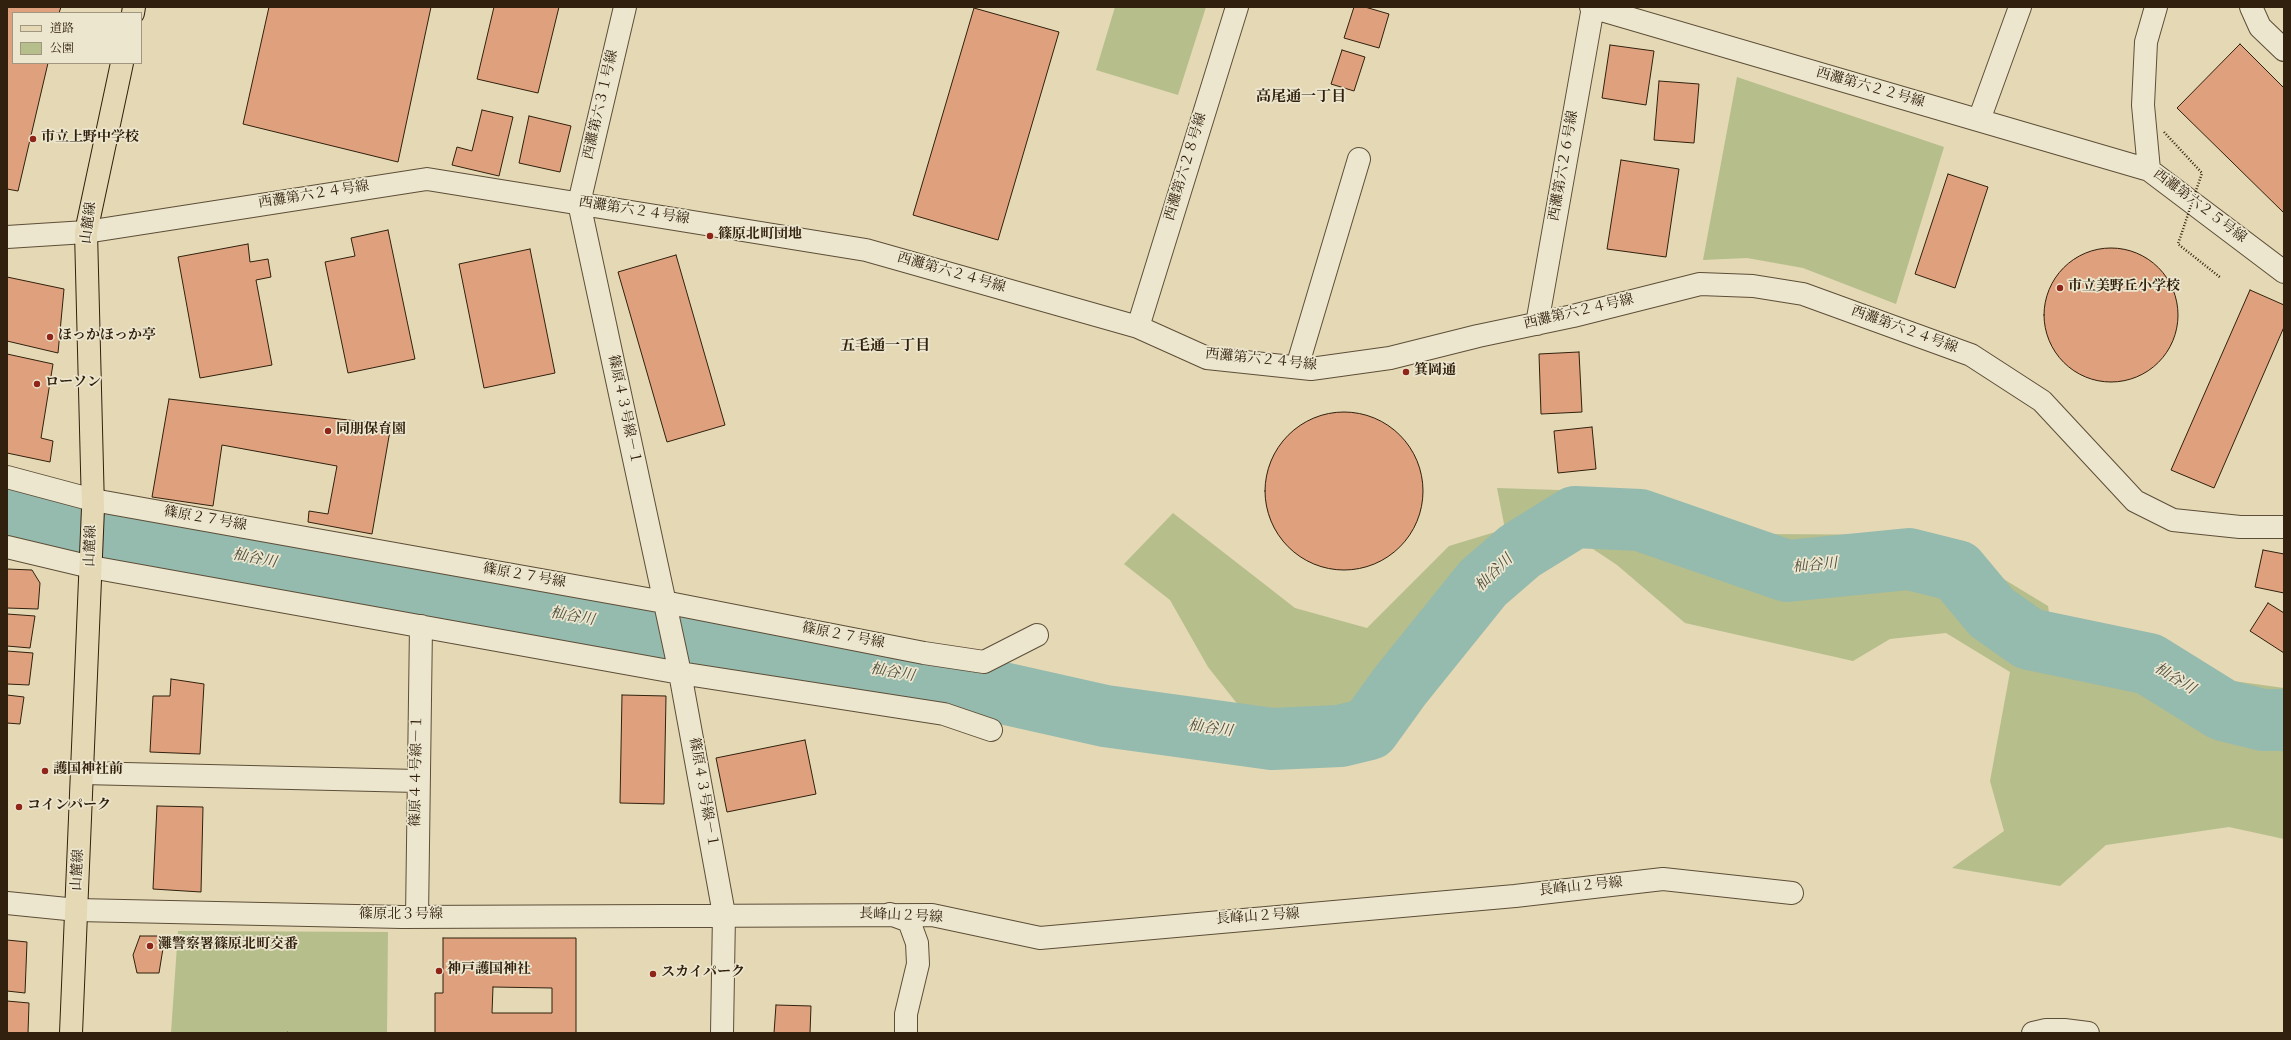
<!DOCTYPE html>
<html>
<head>
<meta charset="utf-8">
<style>
  body { margin:0 }
  #map { position:relative; width:2291px; height:1040px; overflow:hidden; background:#e4d8b5; font-family:"Sorts Mill Goudy","Noto Serif JP",serif }
  canvas { display:block }
  .frame { position:absolute; inset:0; border:8px solid #30200d; pointer-events:none }
  .legend { position:absolute; left:12px; top:12px; width:130px; height:52px; box-sizing:border-box; background:#ede6cf; border:1px solid #a19781; margin:0; padding:5px 7px; list-style:none; font-size:12px; color:#30200d }
  .legend li { display:flex; align-items:center; gap:8px; height:20px }
  .legend b { width:20px; border:1px solid #a19781 }
</style>
</head>
<body>
<div id="map">
<canvas width="2291" height="1040"></canvas>
<div class="frame"></div>
<ul class="legend">
<li><b style="height:5px;background:#e4d8b5"></b>道路</li>
<li><b style="height:11px;background:#b6be8c"></b>公園</li>
</ul>
</div>
<script>
const c = document.querySelector('canvas').getContext('2d');
c.lineJoin = 'round';
function fillPath(path, color) { c.fillStyle = color; c.fill(path, 'evenodd'); }
const toPath = rows => new Path2D(rows.map(r => 'M' + r).join(''));
function stroke(path, color, width, dash) { c.strokeStyle = color; c.lineWidth = width; c.lineCap = dash ? 'butt' : 'round'; c.setLineDash(dash || []); c.stroke(path); }
function label(font, color, halo, rows, align = 'center') {
  c.font = font + ' "Sorts Mill Goudy","Noto Serif JP",serif'; c.lineWidth = 3.5; c.setLineDash([]); c.textBaseline = 'middle'; c.strokeStyle = halo; c.fillStyle = color; for (const [text, x, y, turn = 0] of rows) {
    c.save(); c.translate(x, y); c.rotate((+turn || 0) * Math.PI / 180); c.textAlign = isNaN(turn) ? turn : align; if (halo) c.strokeText(text, 0, 0); c.fillText(text, 0, 0); c.restore();
  }
}
const green = toPath([
  [1115,7,1206,7,1178,95,1096,70],
  [1737,77,1944,147,1896,304,1803,268,1747,258,1703,260],
  [1497,488,1652,493,1759,534,1931,535,2048,606,2056,661,2109,675,2117,665,2284,688,2284,839,2229,827,2106,845,2060,886,1952,868,2004,831,1990,781,2010,672,1946,633,1890,639,1853,661,1685,623,1617,565,1575,537,1532,521,1476,567,1464,639,1408,713,1343,732,1243,711,1208,667,1170,600,1124,564,1173,513,1295,608,1367,628,1449,546,1505,529],
  [178,931,388,932,387,1033,171,1033]
]);
const river = toPath([
  [7,511,48,521,137,536,448,597,998,692,1105,716,1272,739,1340,736,1369,729,1400,686,1483,583,1520,551,1575,517,1640,520,1787,571,1909,559,1957,571,1992,613,2029,639,2149,664,2223,710,2263,720,2284,720]
]);
const building = toPath([
  [7,7,61,7,59,13,13,13,13,63,48,63,18,191,7,189,7,7],
  [269,7,431,7,398,162,243,124,269,7],
  [494,7,559,7,538,93,477,79,494,7],
  [1354,7,1365,7,1389,14,1379,48,1344,38,1354,7],
  [974,8,1059,32,998,240,913,215,974,8],
  [2240,44,2284,88,2284,213,2177,108,2240,44],
  [1610,45,1654,51,1646,105,1602,98,1610,45],
  [1342,50,1365,57,1354,91,1331,84,1342,50],
  [1659,81,1699,84,1694,143,1654,140,1659,81],
  [482,110,513,117,499,176,452,165,457,147,472,151,482,110],
  [529,116,571,126,560,172,519,163,529,116],
  [1621,160,1679,169,1666,257,1607,249,1621,160],
  [1948,174,1988,187,1955,288,1915,274,1948,174],
  [388,230,415,359,348,373,325,262,355,256,351,238,388,230],
  [248,244,250,262,268,259,271,277,256,280,272,365,200,378,178,257,248,244],
  '2044 315a67 67 0 1 1 134 0a67 67 0 1 1-134 0Z',
  [530,249,555,373,484,388,459,264,530,249],
  [676,255,725,425,667,442,618,272,676,255],
  [7,277,64,289,58,353,7,341,7,277],
  [2250,290,2284,305,2284,327,2214,488,2171,470,2250,290],
  [1579,352,1582,412,1541,414,1539,354,1579,352],
  [7,354,53,364,41,438,53,441,50,462,7,453,7,354],
  [169,399,391,425,372,534,308,522,309,511,328,514,337,466,222,445,213,506,152,497,169,399],
  '1265 491a79 79 0 1 1 158 0a79 79 0 1 1-158 0Z',
  [1592,427,1596,469,1558,473,1554,431,1592,427],
  [2263,550,2284,554,2284,593,2255,587,2263,550],
  [7,569,32,570,40,583,38,609,7,608,7,569],
  [2268,603,2284,613,2284,653,2250,631,2268,603],
  [7,614,35,616,30,648,7,646,7,614],
  [7,651,33,653,29,685,7,684,7,651],
  [171,679,204,684,200,754,150,752,153,696,170,696,171,679],
  [7,695,24,697,20,724,7,723,7,695],
  [622,695,666,696,664,804,620,803,622,695],
  [805,740,816,794,727,812,716,758,805,740],
  [157,806,203,807,201,892,153,889,157,806],
  [140,936,165,936,159,973,137,973,133,955,140,936],
  [443,938,576,938,576,1033,435,1033,435,993,443,993,443,938],
  [493,987,552,988,552,1013,492,1013,493,987],
  [7,940,27,942,25,993,7,991,7,940],
  [7,1001,29,1003,28,1033,7,1033,7,1001],
  [776,1005,811,1006,810,1033,774,1033,776,1005]
]);
const path = toPath([
  [287,1033,288,1033]
]);
const minor = toPath([
  [625,7,579,203,680,673,724,914,722,1033],
  [1591,7,2149,170,2284,272],
  [2251,7,2260,27,2284,50],
  [1979,120,2020,7],
  [2149,170,2143,105,2146,42,2156,7],
  [7,237,86,232,427,179,866,250,1138,327,1207,358,1311,369,1390,358,1478,336,1573,316,1700,284,1753,286,1803,294,1971,355,2042,401,2135,501,2173,520,2240,527,2284,527],
  [1537,324,1593,7],
  [1138,327,1237,7],
  [1297,367,1359,159],
  [7,477,93,500,664,602,924,653,984,662,1037,635],
  [7,547,91,567,680,673,944,714,991,730],
  [83,773,417,781],
  [7,903,77,910,402,917,932,915,1040,938,1515,896,1663,879,1792,893],
  [890,914,909,921,917,943,918,964,906,1014,906,1033],
  [417,917,421,626],
  [2033,1033,2046,1030,2064,1030,2088,1033]
]);
const primary = toPath([
  [133,13,134,7],
  [71,1033,93,508,86,232,122,63]
]);
const pathBridge = toPath([
  [2164,132,2202,173,2178,244,2221,278]
]);
const markers = [
  [33,139,4,"#8f2418"],
  [710,236,4,"#8f2418"],
  [2060,288,4,"#8f2418"],
  [50,337,4,"#8f2418"],
  [1406,372,4,"#8f2418"],
  [37,384,4,"#8f2418"],
  [328,431,4,"#8f2418"],
  [45,771,4,"#8f2418"],
  [19,807,4,"#8f2418"],
  [150,946,4,"#8f2418"],
  [439,971,4,"#8f2418"],
  [653,974,4,"#8f2418"]
];
const streetNames = [
  ["西灘第六２２号線",1870,89,16],
  ["西灘第六３１号線",602,105,-77],
  ["西灘第六２６号線",1565,166,-80],
  ["西灘第六２８号線",1187,167,-73],
  ["西灘第六２４号線",314,196,-9],
  ["西灘第六２５号線",2199,207,37],
  ["西灘第六２４号線",634,212,9],
  ["山麓線",90,223,-83],
  ["西灘第六２４号線",951,274,16],
  ["西灘第六２４号線",1579,313,-13],
  ["西灘第六２４号線",1904,331,20],
  ["西灘第六２４号線",1261,361,6],
  ["篠原４３号線－１",623,410,78],
  ["篠原２７号線",205,520,10],
  ["山麓線",92,546,-88],
  ["篠原２７号線",524,577,10],
  ["篠原２７号線",843,637,11],
  ["篠原４４号線－１",418,771,-89],
  ["篠原４３号線－１",702,793,80],
  ["山麓線",79,870,-87],
  ["長峰山２号線",1581,888,-6],
  ["篠原北３号線",401,916],
  ["長峰山２号線",901,917,3],
  ["長峰山２号線",1258,918,-4]
];
const poiNames = [
  ["市立上野中学校",41,139],
  ["篠原北町団地",718,236],
  ["市立美野丘小学校",2068,288],
  ["ほっかほっか亭",58,337],
  ["箕岡通",1414,372],
  ["ローソン",45,384],
  ["同朋保育園",336,431],
  ["護国神社前",53,771],
  ["コインパーク",27,807],
  ["灘警察署篠原北町交番",158,946],
  ["神戸護国神社",447,971],
  ["スカイパーク",661,974]
];
const neighbourhoodNames = [
  ["高尾通一丁目",1301,98],
  ["五毛通一丁目",885,347]
];
const waterNames = [
  ["杣谷川",254,560,11],
  ["杣谷川",1815,567,-5],
  ["杣谷川",1495,574,-44],
  ["杣谷川",572,618,10],
  ["杣谷川",892,674,10],
  ["杣谷川",2174,680,32],
  ["杣谷川",1210,730,8]
];
fillPath(green, '#b6be8c');
stroke(river, '#95baae', 62);
fillPath(building, '#dfa17d');
stroke(building, '#30200d', 1);
stroke(minor, '#5d4e37', 24);
stroke(primary, '#30200d', 24);
stroke(path, '#30200d', 2.5, [1, 2]);
stroke(minor, '#ede6cf', 22);
stroke(primary, '#e4d8b5', 22);
stroke(pathBridge, '#30200d', 2.5, [1, 2]);
for (const [x, y, r, color] of markers) { const dot = new Path2D(); dot.arc(x, y, r, 0, 2 * Math.PI); c.fillStyle = color; c.fill(dot); stroke(dot, '#ede6cf', 1.5); }
label('14px', '#30200d', '#ede6cf', streetNames);
label('bold 14px', '#30200d', '#ede6cf', poiNames, 'left');
label('bold 15px', '#30200d', '#ede6cf', neighbourhoodNames);
label('italic 15px', '#4e4e3d', '#ede6cf', waterNames);
</script>
</body>
</html>
